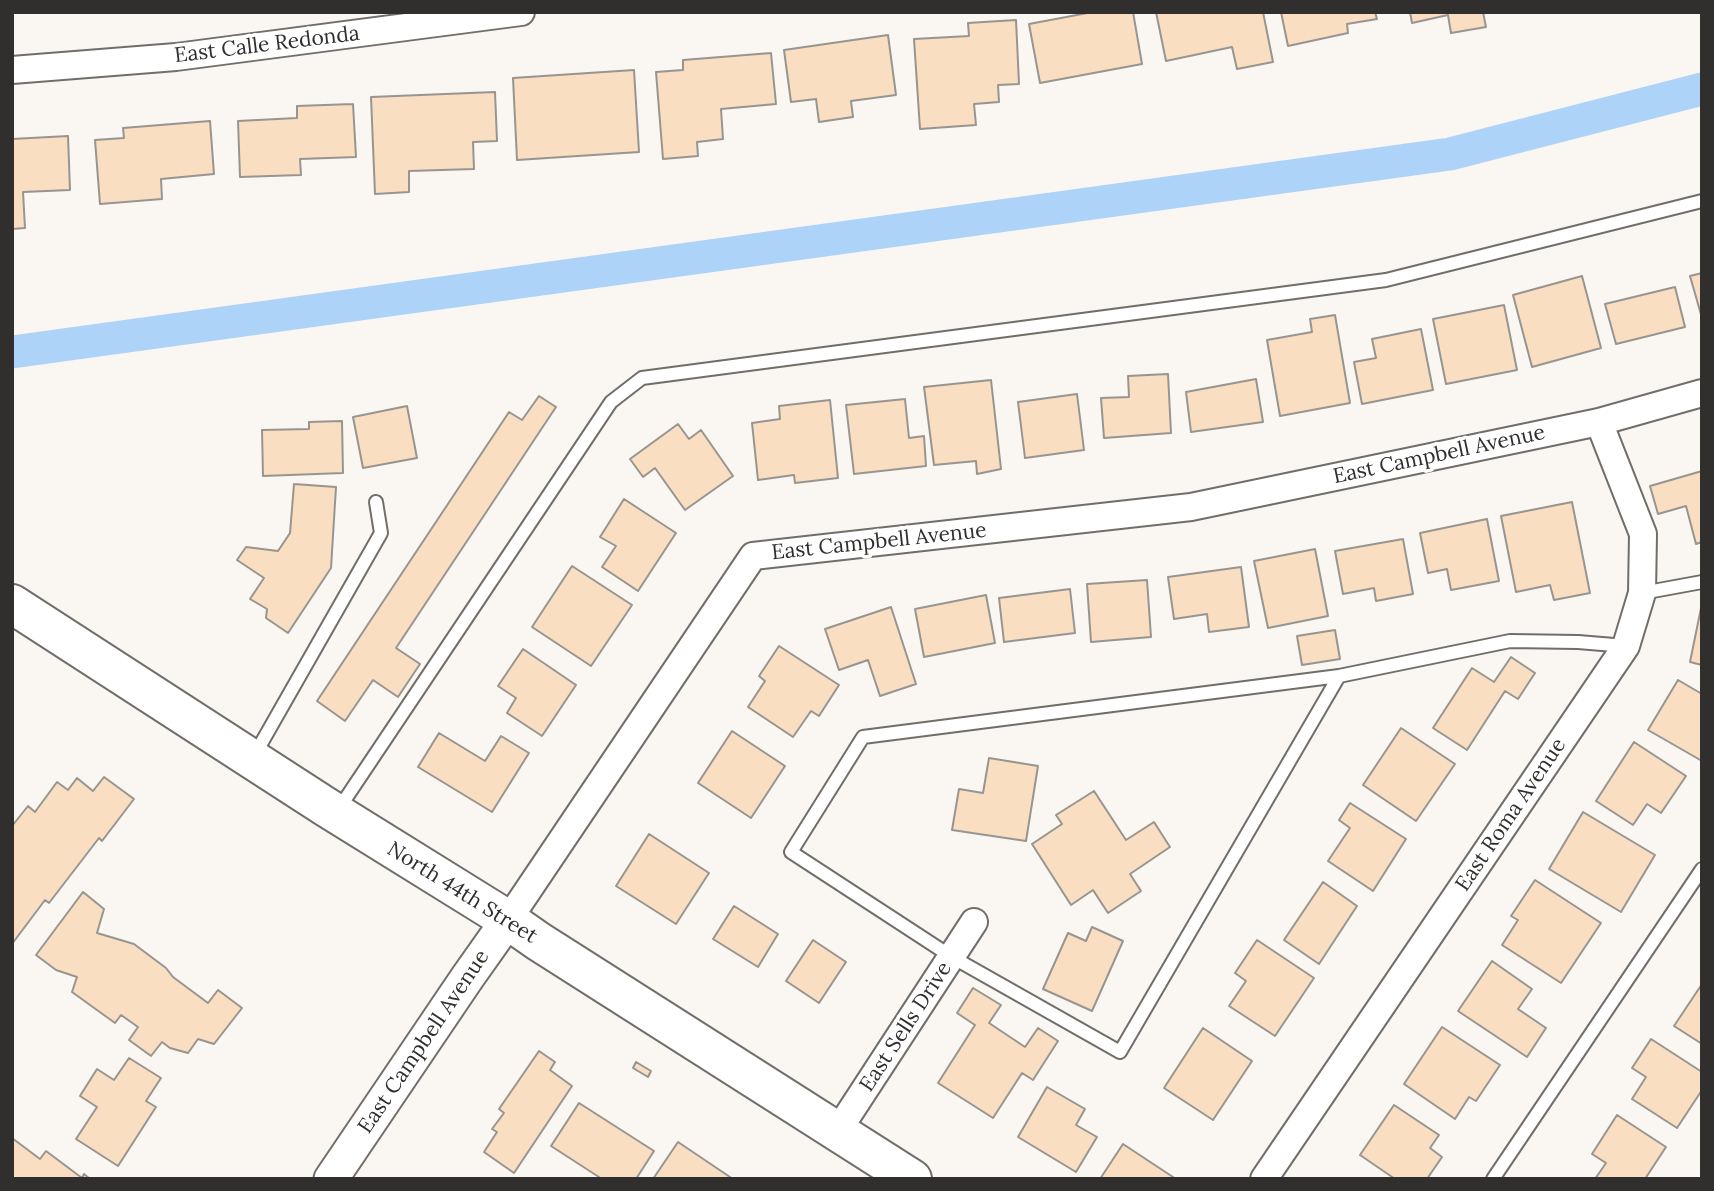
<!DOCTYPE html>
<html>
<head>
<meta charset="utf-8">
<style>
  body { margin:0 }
  #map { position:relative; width:1714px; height:1191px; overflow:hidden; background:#faf6f2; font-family:Lora,serif }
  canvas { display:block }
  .frame { position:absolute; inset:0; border:14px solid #302f2d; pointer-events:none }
</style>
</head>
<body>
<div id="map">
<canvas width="1714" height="1191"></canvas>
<div class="frame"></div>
</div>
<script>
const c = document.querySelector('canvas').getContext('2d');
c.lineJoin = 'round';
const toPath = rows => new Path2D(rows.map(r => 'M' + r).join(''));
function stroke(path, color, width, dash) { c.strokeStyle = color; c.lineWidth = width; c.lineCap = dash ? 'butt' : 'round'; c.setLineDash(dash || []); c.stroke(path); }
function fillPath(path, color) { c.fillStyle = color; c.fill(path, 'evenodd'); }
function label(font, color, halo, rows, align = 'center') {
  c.font = font + ' Lora,serif'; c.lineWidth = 7; c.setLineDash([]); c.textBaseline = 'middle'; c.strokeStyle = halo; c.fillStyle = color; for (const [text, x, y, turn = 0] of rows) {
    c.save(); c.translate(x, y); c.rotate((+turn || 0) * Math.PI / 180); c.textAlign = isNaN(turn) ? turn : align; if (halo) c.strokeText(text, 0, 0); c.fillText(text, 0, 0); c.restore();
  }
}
const canal = toPath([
  [12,352,1450,154,1702,89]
]);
const building = toPath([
  [1093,12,1133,12,1142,64,1040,83,1029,24,1093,12],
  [1156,12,1263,12,1273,62,1237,69,1232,47,1166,61,1156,12],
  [1281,12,1375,12,1377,19,1347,24,1348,33,1288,46,1281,12],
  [1410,12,1483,12,1486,27,1451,33,1448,15,1412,23,1410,12],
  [1016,20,1019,84,998,85,999,102,974,104,976,125,920,129,914,39,969,36,968,23,1016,20],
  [888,35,896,95,851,101,853,117,819,122,816,99,791,102,784,50,888,35],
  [771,53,776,104,721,109,723,139,697,142,698,156,663,159,656,72,683,70,683,60,771,53],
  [634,70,639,152,517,160,513,78,634,70],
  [495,92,497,141,473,142,474,169,409,171,409,192,375,194,371,97,495,92],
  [353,104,356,157,300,159,301,175,240,177,238,121,297,118,297,106,353,104],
  [210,121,214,174,161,179,162,199,100,204,95,140,124,138,123,128,210,121],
  [68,136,70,190,23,192,25,228,12,229,12,139,68,136],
  [1702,273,1702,318,1690,276,1702,273],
  [1582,276,1601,348,1532,367,1513,295,1582,276],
  [1675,287,1685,327,1616,344,1605,304,1675,287],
  [1504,305,1517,370,1446,384,1433,319,1504,305],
  [1335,315,1350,403,1280,416,1267,340,1312,332,1310,319,1335,315],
  [1421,329,1433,390,1362,404,1354,362,1376,358,1372,339,1421,329],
  [1168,374,1171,433,1104,438,1101,398,1129,397,1128,376,1168,374],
  [1256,379,1263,422,1191,432,1186,392,1256,379],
  [991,380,1001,469,977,474,976,461,934,465,924,387,991,380],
  [1077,394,1084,450,1025,458,1018,402,1077,394],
  [539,396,556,407,396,648,420,664,398,697,373,680,345,721,317,701,509,412,522,420,539,396],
  [905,399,909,438,924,436,926,466,854,474,846,405,905,399],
  [830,400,838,478,795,483,794,475,758,480,752,423,780,419,779,406,830,400],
  [407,406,417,458,363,468,353,417,407,406],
  [342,421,343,473,263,476,262,430,309,429,309,422,342,421],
  [678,424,689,439,701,430,733,476,685,510,655,468,643,477,630,459,678,424],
  [1702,471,1702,542,1696,544,1686,506,1658,514,1650,486,1702,471],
  [294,484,336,487,331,568,288,633,266,618,267,609,250,599,264,578,237,560,246,547,278,551,290,533,294,484],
  [624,499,676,533,638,591,602,567,616,546,600,537,624,499],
  [1572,502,1590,593,1554,600,1550,585,1516,592,1501,516,1572,502],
  [1487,519,1499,581,1451,590,1447,569,1428,573,1420,533,1487,519],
  [1403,539,1413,594,1376,601,1374,588,1343,594,1335,551,1403,539],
  [1315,549,1328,616,1268,628,1254,561,1315,549],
  [572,566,632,605,591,666,532,627,572,566],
  [1241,567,1249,627,1209,632,1207,614,1174,619,1168,577,1241,567],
  [1147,580,1151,637,1091,642,1087,584,1147,580],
  [1070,589,1075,633,1004,642,999,598,1070,589],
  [986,595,995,643,924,657,915,609,986,595],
  [891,607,916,684,880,696,868,660,839,670,825,629,891,607],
  [1701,608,1702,608,1702,665,1690,662,1701,608],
  [1335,630,1340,659,1302,665,1297,636,1335,630],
  [779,646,839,685,819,716,811,711,793,737,748,707,765,681,759,676,779,646],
  [523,649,576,685,542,736,507,713,516,698,498,686,523,649],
  [1511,657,1535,673,1518,699,1505,691,1467,750,1433,728,1472,668,1494,682,1511,657],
  [1678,680,1702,694,1702,761,1648,730,1678,680],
  [1401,728,1455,764,1416,821,1363,785,1401,728],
  [732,731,785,766,751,818,698,783,732,731],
  [439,733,485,761,501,736,529,753,492,812,418,767,439,733],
  [1634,742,1686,776,1661,813,1647,804,1633,825,1596,801,1634,742],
  [989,758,1038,766,1026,841,952,830,959,789,983,793,989,758],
  [104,777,134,799,102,841,99,838,49,903,45,900,12,944,12,826,28,806,35,812,57,782,68,790,77,778,93,791,104,777],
  [1094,791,1126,840,1154,822,1170,847,1130,874,1141,891,1108,913,1093,890,1071,905,1032,844,1062,824,1056,815,1094,791],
  [1350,803,1406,839,1373,891,1328,861,1350,828,1339,820,1350,803],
  [1583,812,1655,855,1621,912,1549,869,1583,812],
  [649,834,709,873,676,924,616,886,649,834],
  [1535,880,1601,923,1561,983,1502,945,1518,920,1511,916,1535,880],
  [1323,882,1357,906,1319,964,1284,940,1323,882],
  [83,892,104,909,97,933,134,944,166,968,173,977,208,1003,218,990,242,1008,214,1044,198,1039,188,1053,170,1048,162,1042,151,1056,129,1040,138,1027,121,1015,115,1023,72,992,77,977,56,970,36,955,83,892],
  [734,906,778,934,758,967,713,939,734,906],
  [1092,927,1123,941,1092,1011,1043,989,1068,933,1086,941,1092,927],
  [813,940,846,962,819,1003,786,981,813,940],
  [1257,940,1314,978,1275,1036,1229,1006,1246,981,1235,973,1257,940],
  [1492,961,1532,989,1518,1009,1546,1028,1527,1057,1458,1011,1492,961],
  [1702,984,1702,1044,1674,1026,1702,984],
  [973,988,1001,1005,989,1023,1025,1047,1038,1028,1058,1041,1033,1080,1022,1073,993,1118,938,1083,975,1025,957,1013,973,988],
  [1442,1027,1500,1065,1476,1101,1469,1097,1455,1119,1404,1084,1442,1027],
  [1203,1028,1252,1061,1213,1120,1164,1088,1203,1028],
  [1651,1039,1702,1072,1702,1090,1677,1128,1632,1099,1646,1077,1632,1068,1651,1039],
  [539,1051,555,1062,550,1070,572,1086,514,1173,484,1152,497,1132,492,1129,504,1113,499,1109,539,1051],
  [129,1058,161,1078,146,1101,156,1107,118,1166,76,1139,97,1107,80,1096,97,1069,114,1080,129,1058],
  [636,1062,651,1071,648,1077,633,1068,636,1062],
  [1047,1087,1085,1109,1076,1125,1097,1137,1076,1172,1018,1137,1047,1087],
  [579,1103,654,1151,636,1179,602,1179,551,1146,579,1103],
  [1394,1105,1439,1135,1430,1148,1442,1157,1427,1179,1395,1179,1360,1155,1394,1105],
  [1617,1115,1666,1147,1645,1179,1595,1179,1606,1163,1592,1154,1617,1115],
  [12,1138,40,1159,46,1151,82,1178,84,1174,90,1179,12,1179,12,1138],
  [678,1142,733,1179,653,1179,678,1142],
  [1123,1144,1176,1179,1100,1179,1123,1144]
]);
const service = toPath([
  [1642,593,1702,582],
  [1339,676,1120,1052,952,957,791,852,863,737,1339,676,1510,641,1578,642,1626,646],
  [254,756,381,533,376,502],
  [338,810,611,402,642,378,1386,280,1702,201],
  [1493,1179,1702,869]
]);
const minor = toPath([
  [12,70,176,57,521,12],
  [508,920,753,556,1191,507,1599,422,1702,393],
  [837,1132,974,922],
  [1264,1179,1626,646,1642,593,1643,534,1599,422]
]);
const tertiary = toPath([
  [331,1179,467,978,508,920]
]);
const primary = toPath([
  [12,604,326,807,508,920,538,941,912,1179]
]);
const streetNames = [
  ["East Calle Redonda",267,45,-7],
  ["East Campbell Avenue",1439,455,-12],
  ["East Campbell Avenue",879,542,-6],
  ["East Roma Avenue",1511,815,-56],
  ["North 44th Street",462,893,32],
  ["East Sells Drive",906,1027,-57],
  ["East Campbell Avenue",424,1042,-56]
];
stroke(canal, '#aed3f8', 33);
fillPath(building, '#f9dec1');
stroke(building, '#989591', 2);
stroke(service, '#716e6a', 16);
stroke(minor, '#716e6a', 30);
stroke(tertiary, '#716e6a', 37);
stroke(primary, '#716e6a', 42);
stroke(service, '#fff', 12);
stroke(minor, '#fff', 26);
stroke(tertiary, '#fff', 33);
stroke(primary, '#fff', 38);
label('21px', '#302f2d', '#fff', streetNames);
</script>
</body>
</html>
